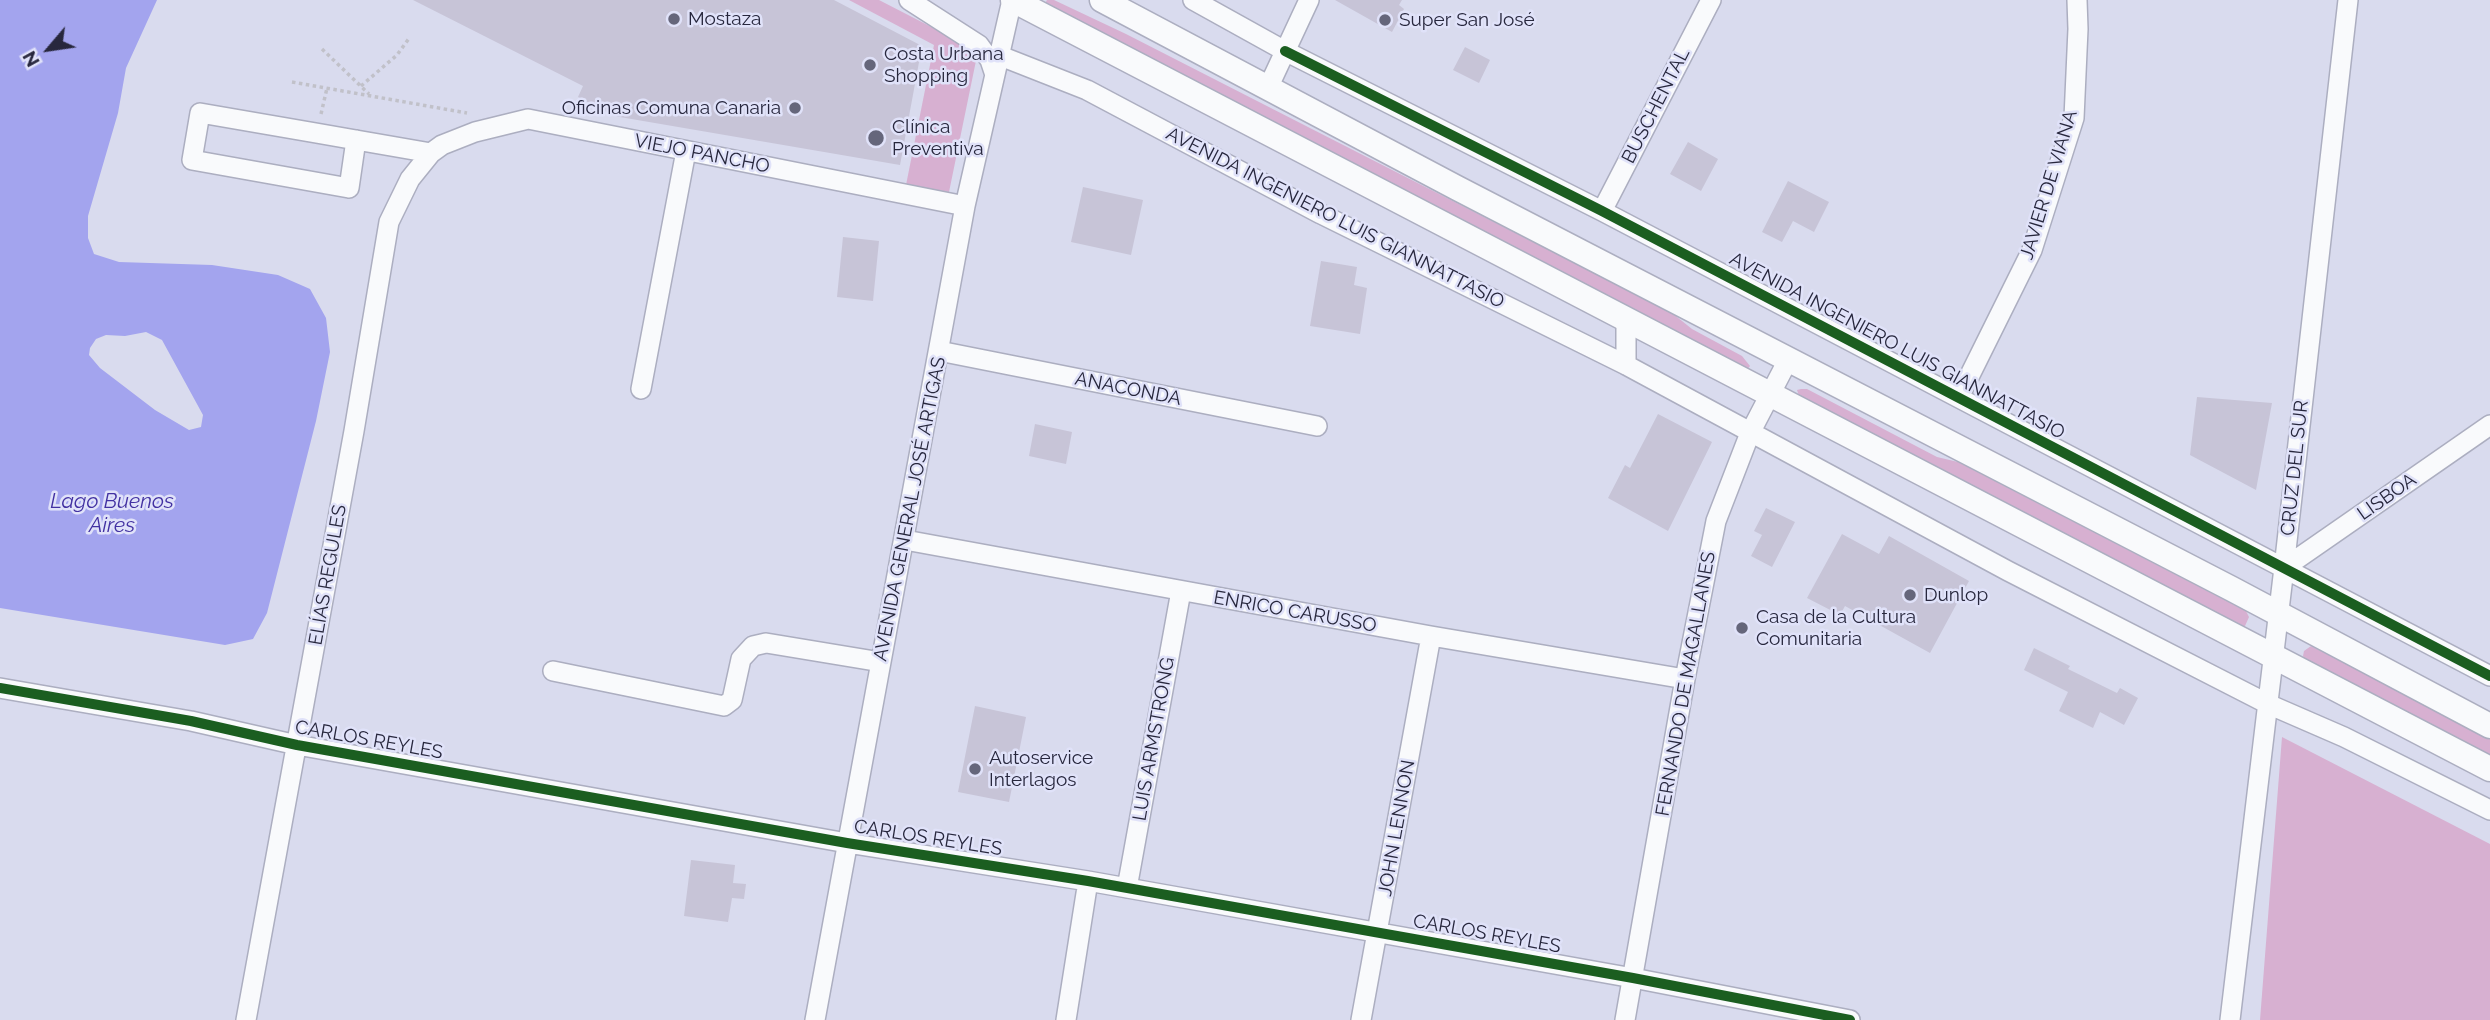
<!DOCTYPE html>
<html>
<head>
<meta charset="utf-8">
<style>
  body { margin:0 }
  #map { position:relative; width:2490px; height:1020px; overflow:hidden; background:#d9dbee; font-family:Raleway,sans-serif }
  canvas { display:block }
  .north { position:absolute; left:14px; top:14px; width:70px; height:70px; -webkit-text-stroke:5px #e0e2f9; paint-order:stroke; rotate:241deg; font-size:19px; font-weight:700; line-height:28px; text-align:center; color:#27273d }
  .north::after { content:''; display:block; margin:auto; width:24px; height:32px; background:#27273d; clip-path:polygon(50% 0,100% 100%,50% 72%,0 100%) }
</style>
</head>
<body>
<div id="map">
<canvas width="2490" height="1020"></canvas>
<div class="north">N</div>
</div>
<script>
const c = document.querySelector('canvas').getContext('2d');
c.lineJoin = 'round';
function fillPath(path, color) { c.fillStyle = color; c.fill(path, 'evenodd'); }
const toPath = rows => new Path2D(rows.map(r => 'M' + r).join(''));
function stroke(path, color, width, dash) { c.strokeStyle = color; c.lineWidth = width; c.lineCap = dash ? 'butt' : 'round'; c.setLineDash(dash || []); c.stroke(path); }
function label(font, color, halo, rows, align = 'center') {
  c.font = font + ' Raleway,sans-serif'; c.lineWidth = 5; c.setLineDash([]); c.textBaseline = 'middle'; c.strokeStyle = halo; c.fillStyle = color; for (const [text, x, y, turn = 0] of rows) {
    c.save(); c.translate(x, y); c.rotate((+turn || 0) * Math.PI / 180); c.textAlign = isNaN(turn) ? turn : align; if (halo) c.strokeText(text, 0, 0); c.fillText(text, 0, 0); c.restore();
  }
}
const green = toPath([
  [849,0,879,0,978,51,949,192,906,185,934,45],
  [1047,0,1054,0,1126,34,1672,313,1692,329,1742,356,1750,366,1747,370,1044,5],
  [1801,389,1807,389,1937,457,1958,462,2246,611,2249,617,2245,626,2241,627,1799,396,1797,390],
  [2311,646,2490,738,2490,758,2305,659,2303,656,2304,651],
  [2282,737,2490,844,2490,1020,2260,1020]
]);
const water = toPath([
  [0,0,157,0,126,68,118,113,88,216,88,238,94,254,119,262,212,265,278,275,310,289,326,318,330,352,316,421,267,613,253,639,225,645,0,608],
  [146,332,162,340,203,415,201,427,189,430,155,410,100,368,89,355,90,348,96,339,106,335,125,336]
]);
const building = toPath([
  [413,0,834,0,922,46,900,165,614,116,578,97,583,86],
  [1335,0,1402,0,1399,5,1404,9,1392,32],
  [1465,47,1490,60,1479,83,1453,70],
  [1688,142,1718,159,1701,191,1670,174],
  [1788,181,1829,202,1814,232,1793,221,1782,242,1762,232],
  [1083,187,1143,200,1131,255,1071,242],
  [843,237,879,241,873,301,837,297],
  [1321,261,1357,267,1354,285,1367,288,1360,334,1310,326],
  [2197,397,2272,403,2256,490,2190,455],
  [1658,414,1712,442,1668,531,1608,498,1625,465,1630,468],
  [1035,424,1072,432,1066,464,1029,456],
  [1766,508,1795,522,1772,567,1751,556,1762,535,1754,531],
  [1842,534,1879,554,1889,536,1969,581,1930,653,1845,606,1840,615,1807,598],
  [2034,648,2070,666,2068,669,2117,693,2120,688,2138,698,2124,725,2100,712,2093,728,2059,711,2068,692,2024,670],
  [975,706,1026,717,1009,802,958,792],
  [691,860,735,865,733,883,746,884,744,899,732,898,728,922,684,916]
]);
const path = toPath([
  [322,49,369,94],
  [292,82,467,113],
  [361,86,397,55,410,37],
  [321,114,327,88]
]);
const minor = toPath([
  [909,0,979,45,990,60,994,72],
  [1193,0,1285,51,1602,211,2490,676],
  [998,55,1087,90,1321,214,1626,365,2008,571,2268,704,2344,737,2490,810],
  [1268,88,1309,0],
  [356,140,349,188,192,160,200,113,316,133,356,140,431,153],
  [1602,211,1711,0],
  [1626,318,1626,365],
  [939,351,1317,426],
  [641,389,686,151],
  [1959,397,2032,250,2074,118,2078,29,2077,0],
  [905,540,1431,636,1685,679],
  [2284,568,2490,425],
  [553,671,724,706,732,700,741,659,753,646,766,643,881,662],
  [0,688,191,721,297,745,847,843,1088,881,1633,978,1850,1020],
  [1127,888,1181,591],
  [246,1020,354,431,389,222,410,179,431,153,442,145,475,132,528,119,965,206],
  [815,1020,965,206,1012,0],
  [1066,1020,1088,881],
  [1361,1020,1431,636],
  [1625,1020,1685,679,1716,521,1750,433,1788,360],
  [2230,1020,2284,568,2348,0]
]);
const major = toPath([
  [1013,0,2490,769],
  [1102,0,1457,188,2232,589,2490,726]
]);
const cycleway = toPath([
  [1285,51,1602,211,2490,676],
  [0,688,191,721,297,745,847,843,1088,881,1633,978,1850,1020]
]);
const markers = [
  [674,19,7,"#65667b"],
  [1385,20,7,"#65667b"],
  [870,65,7,"#65667b"],
  [795,108,7,"#65667b"],
  [876,138,9,"#65667b"],
  [1910,595,7,"#65667b"],
  [1742,628,7,"#65667b"],
  [975,769,7,"#65667b"]
];
const poiNames = [
  ["Mostaza",688,19],
  ["Super San José",1399,20],
  ["Costa Urbana",884,54],
  ["Shopping",884,76],
  ["Oficinas Comuna Canaria",781,108,"right"],
  ["Clínica",892,127],
  ["Preventiva",892,149],
  ["Dunlop",1924,595],
  ["Casa de la Cultura",1756,617],
  ["Comunitaria",1756,639],
  ["Autoservice",989,758],
  ["Interlagos",989,780]
];
const streetNames = [
  ["BUSCHENTAL",1656,106,-63],
  ["VIEJO PANCHO",702,154,11],
  ["JAVIER DE VIANA",2049,185,-73],
  ["AVENIDA INGENIERO LUIS GIANNATTASIO",1335,218,27],
  ["AVENIDA INGENIERO LUIS GIANNATTASIO",1897,346,28],
  ["ANACONDA",1128,389,11],
  ["CRUZ DEL SUR",2295,468,-84],
  ["LISBOA",2387,497,-35],
  ["AVENIDA GENERAL JOSÉ ARTIGAS",910,509,-79],
  ["ELÍAS REGULES",328,575,-80],
  ["ENRICO CARUSSO",1295,612,10],
  ["FERNANDO DE MAGALLANES",1686,684,-80],
  ["LUIS ARMSTRONG",1154,739,-80],
  ["CARLOS REYLES",369,740,10],
  ["JOHN LENNON",1397,828,-80],
  ["CARLOS REYLES",928,838,9],
  ["CARLOS REYLES",1487,934,10]
];
const waterNames = [
  ["Lago Buenos",112,502],
  ["Aires",112,526]
];
fillPath(green, '#d7b0d1');
fillPath(water, '#a3a4ee');
fillPath(building, '#c7c4d7');
stroke(minor, '#acaec0', 22);
stroke(major, '#acaec0', 27);
stroke(path, '#c1c1c9', 3.5, [3.5, 3.5]);
stroke(minor, '#f9fafc', 19);
stroke(major, '#f9fafc', 24);
stroke(cycleway, '#1b5e20', 10);
for (const [x, y, r, color] of markers) { const dot = new Path2D(); dot.arc(x, y, r, 0, 2 * Math.PI); c.fillStyle = color; c.fill(dot); stroke(dot, '#e0e2f9', 2.5); }
label('19px', '#27273d', '#e0e2f9', poiNames, 'left');
label('19px', '#27273d', '#e0e2f9', streetNames);
label('italic 21px', '#4231a2', '#e0e2f9', waterNames);
</script>
</body>
</html>
